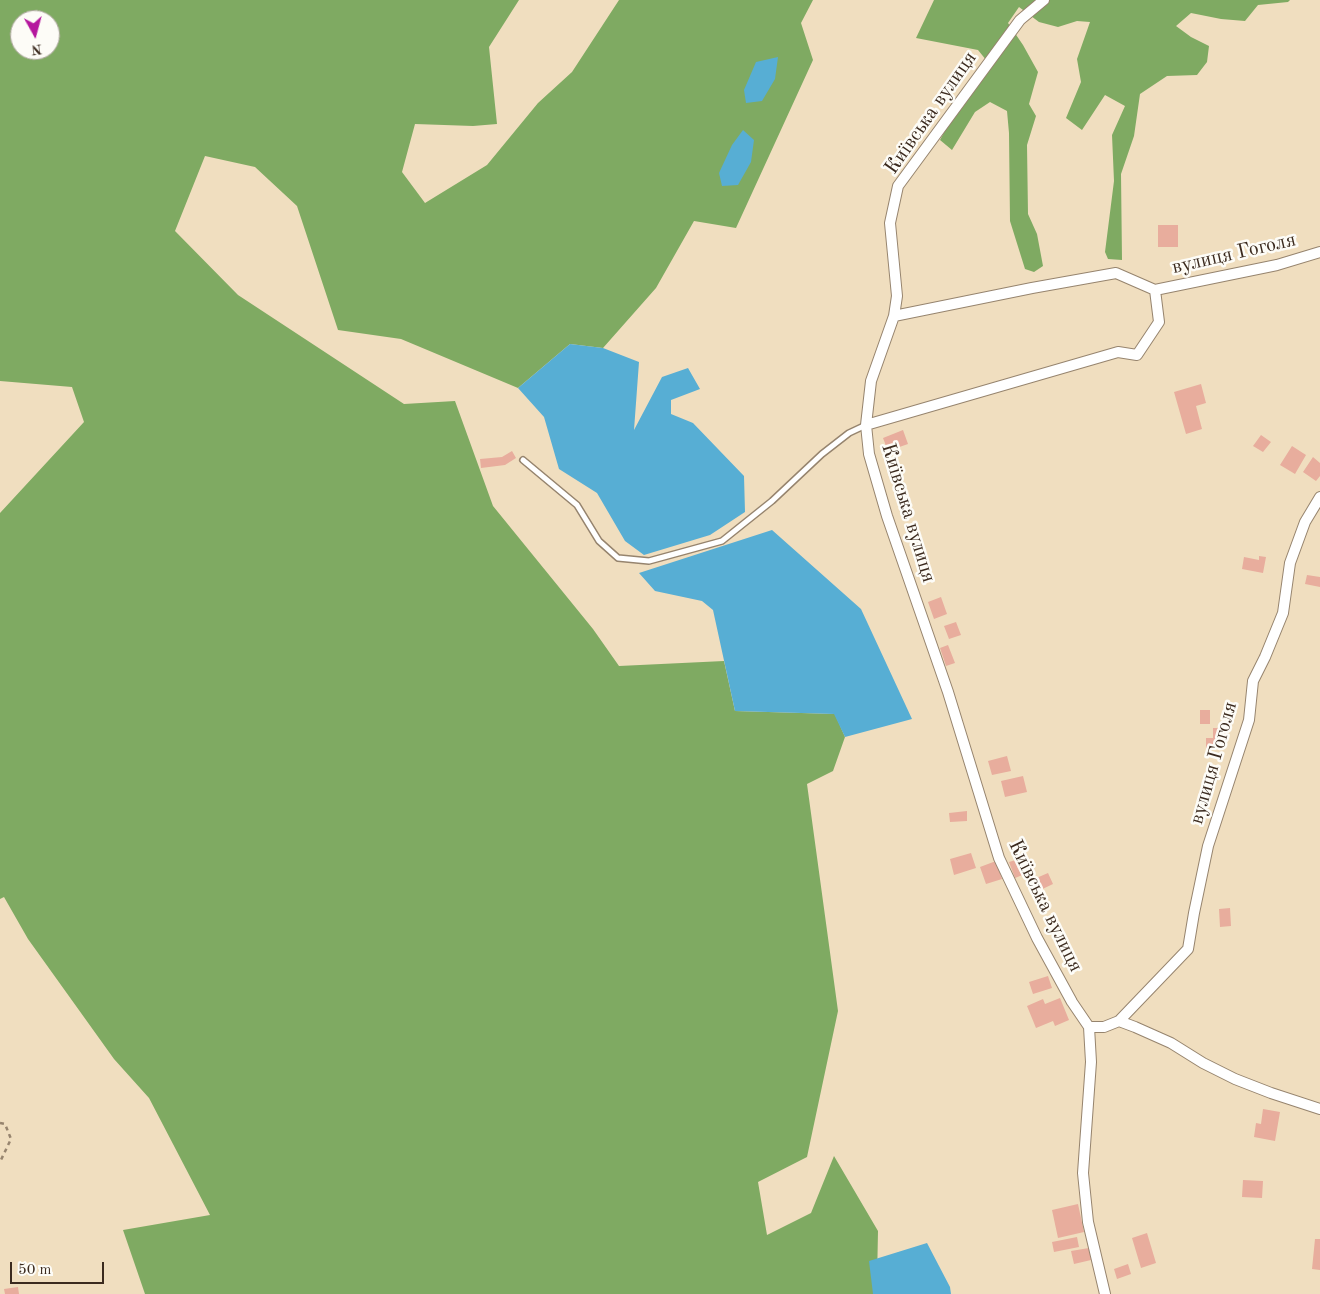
<!DOCTYPE html>
<html>
<head>
<meta charset="utf-8">
<style>
  body { margin:0 }
  #map { position:relative; width:1320px; height:1294px; overflow:hidden; background:#f0debf; font-family:"Old Standard TT",serif }
  canvas { display:block }
  .north { position:absolute; left:10px; top:10px; width:50px; height:50px; box-sizing:border-box; background:#fdfcf7; border:1px solid #afa8a0; border-radius:50%; rotate:173deg; font-size:14px; font-weight:700; line-height:20px; text-align:center; color:#3b2a1e }
  .north::after { content:''; display:block; margin:auto; width:18px; height:22px; background:#b5179e; clip-path:polygon(50% 0,100% 100%,50% 72%,0 100%) }
  .scale { position:absolute; left:10px; top:1262px; width:94px; height:22px; box-sizing:border-box; border:2px solid #3b2a1e; border-top:0; padding-left:6px; font-size:15px; line-height:18px; white-space:nowrap; color:#3b2a1e; -webkit-text-stroke:4px #fdfcf7; paint-order:stroke }
</style>
</head>
<body>
<div id="map">
<canvas width="1320" height="1294"></canvas>
<div class="north">N</div>
<div class="scale">50 m</div>
</div>
<script>
const c = document.querySelector('canvas').getContext('2d');
c.lineJoin = 'round';
function fillPath(path, color) { c.fillStyle = color; c.fill(path, 'evenodd'); }
const toPath = rows => new Path2D(rows.map(r => 'M' + r).join(''));
function stroke(path, color, width, dash) { c.strokeStyle = color; c.lineWidth = width; c.lineCap = dash ? 'butt' : 'round'; c.setLineDash(dash || []); c.stroke(path); }
function label(font, color, halo, rows, align = 'center') {
  c.font = font + ' "Old Standard TT",serif'; c.lineWidth = 5; c.setLineDash([]); c.textBaseline = 'middle'; c.strokeStyle = halo; c.fillStyle = color; for (const [text, x, y, turn = 0] of rows) {
    c.save(); c.translate(x, y); c.rotate((+turn || 0) * Math.PI / 180); c.textAlign = isNaN(turn) ? turn : align; if (halo) c.strokeText(text, 0, 0); c.fillText(text, 0, 0); c.restore();
  }
}
const forest = toPath([
  [0,0,519,0,489,47,497,124,473,126,415,124,402,172,425,203,487,165,538,103,572,72,619,0,813,0,801,23,813,60,736,228,694,221,656,288,603,348,570,344,518,388,401,339,338,330,297,206,255,167,205,156,175,231,238,295,404,404,455,401,493,506,593,629,619,666,724,661,735,711,835,714,845,737,833,771,807,784,838,1011,807,1157,758,1182,767,1235,811,1213,834,1156,878,1231,877,1281,879,1294,145,1294,123,1230,210,1215,149,1098,114,1059,28,939,4,897,0,899,0,513,84,422,72,387,0,381],
  [20,20,50,20,50,50,20,50],
  [934,0,1290,0,1288,2,1258,5,1245,21,1221,19,1191,13,1176,26,1191,37,1209,46,1207,62,1197,75,1167,76,1140,94,1134,136,1121,174,1122,260,1108,259,1105,252,1114,181,1112,135,1125,106,1105,95,1082,130,1066,118,1081,82,1077,59,1090,22,1077,21,1058,27,1039,22,1019,7,1008,23,1023,45,1038,72,1029,104,1036,116,1027,145,1028,214,1037,234,1043,266,1034,272,1025,269,1010,221,1009,133,1007,111,990,102,975,112,952,150,940,140,947,127,991,66,978,50,916,38]
]);
const water = toPath([
  [778,57,775,79,762,101,746,103,744,90,756,62],
  [743,130,754,140,751,162,738,185,722,186,719,173,732,145],
  [570,344,603,348,639,362,634,430,662,377,688,368,700,389,671,400,671,414,693,423,744,476,745,512,710,535,644,555,625,541,597,493,559,469,544,417,518,388],
  [772,530,861,609,912,719,845,737,834,714,735,711,713,610,702,601,655,591,639,573],
  [927,1243,950,1287,951,1294,873,1294,869,1261]
]);
const building = toPath([
  [1158,225,1178,225,1178,247,1158,247],
  [1201,384,1206,403,1196,406,1202,429,1186,434,1174,392],
  [903,430,908,444,888,451,883,438],
  [1261,435,1271,442,1263,452,1253,446],
  [1292,446,1306,455,1295,474,1280,465],
  [512,451,516,458,505,465,481,468,480,459,502,457],
  [1313,457,1320,463,1320,476,1316,481,1303,472],
  [1259,556,1266,557,1263,573,1242,569,1244,557,1259,560],
  [1307,575,1320,577,1320,587,1305,584],
  [941,597,947,614,934,619,928,602],
  [956,622,961,635,949,639,944,626],
  [948,645,955,663,946,666,940,648],
  [1200,710,1210,710,1210,724,1200,724],
  [1213,728,1226,728,1225,748,1206,748,1206,738,1213,738],
  [1007,756,1011,771,992,775,988,761],
  [1023,776,1027,792,1005,797,1001,781],
  [967,811,967,821,950,822,949,813],
  [971,853,976,868,954,875,950,859],
  [1019,859,1025,874,1015,878,1009,862],
  [996,861,1002,879,986,884,980,867],
  [1048,873,1053,884,1032,894,1027,882],
  [1230,908,1231,926,1220,927,1219,909],
  [1048,976,1052,988,1033,994,1029,982],
  [1060,998,1069,1020,1055,1026,1053,1021,1036,1028,1027,1006,1043,999,1045,1004],
  [1263,1109,1280,1112,1275,1141,1254,1137,1256,1123,1261,1124],
  [1243,1180,1263,1181,1262,1198,1242,1197],
  [1078,1204,1084,1232,1058,1238,1052,1210],
  [1147,1233,1156,1263,1141,1268,1132,1238],
  [1077,1237,1079,1247,1054,1252,1052,1242],
  [1315,1239,1320,1239,1320,1270,1312,1269],
  [1089,1248,1091,1260,1074,1264,1071,1251],
  [1128,1264,1131,1274,1117,1279,1114,1269],
  [18,1287,19,1294,5,1294,4,1289]
]);
const path = toPath([
  [0,1123,5,1124,11,1139,0,1162]
]);
const service = toPath([
  [523,460,577,505,599,541,618,558,649,561,722,541,772,501,822,454,849,433,866,425]
]);
const minor = toPath([
  [1044,0,1020,20,898,186,890,223,897,296,894,316,871,381,866,425,869,454,887,516,948,692,999,858,1037,938,1072,1002,1089,1027,1091,1062,1083,1173,1088,1222,1105,1294],
  [1155,290,1277,265,1320,252],
  [894,316,1032,288,1116,273,1155,290],
  [866,425,1118,352,1137,355,1159,322,1155,290],
  [1119,1021,1188,949,1194,913,1208,846,1249,720,1253,681,1265,657,1283,613,1290,563,1305,522,1320,497],
  [1089,1027,1104,1027,1119,1021,1135,1027,1171,1043,1203,1063,1235,1079,1271,1093,1320,1109]
]);
const streetNames = [
  ["Київська вулиця",931,113,-55],
  ["вулиця Гоголя",1234,254,-13],
  ["Київська вулиця",908,513,73],
  ["вулиця Гоголя",1214,763,-74],
  ["Київська вулиця",1045,906,64]
];
fillPath(forest, '#7faa62');
fillPath(water, '#57aed4');
fillPath(building, '#e8ad9d');
stroke(service, '#96846e', 8);
stroke(minor, '#96846e', 12);
stroke(path, '#96846e', 2.5, [4, 4]);
stroke(service, '#fff', 5);
stroke(minor, '#fff', 10);
label('20px', '#3b2a1e', '#fdfcf7', streetNames);
</script>
</body>
</html>
